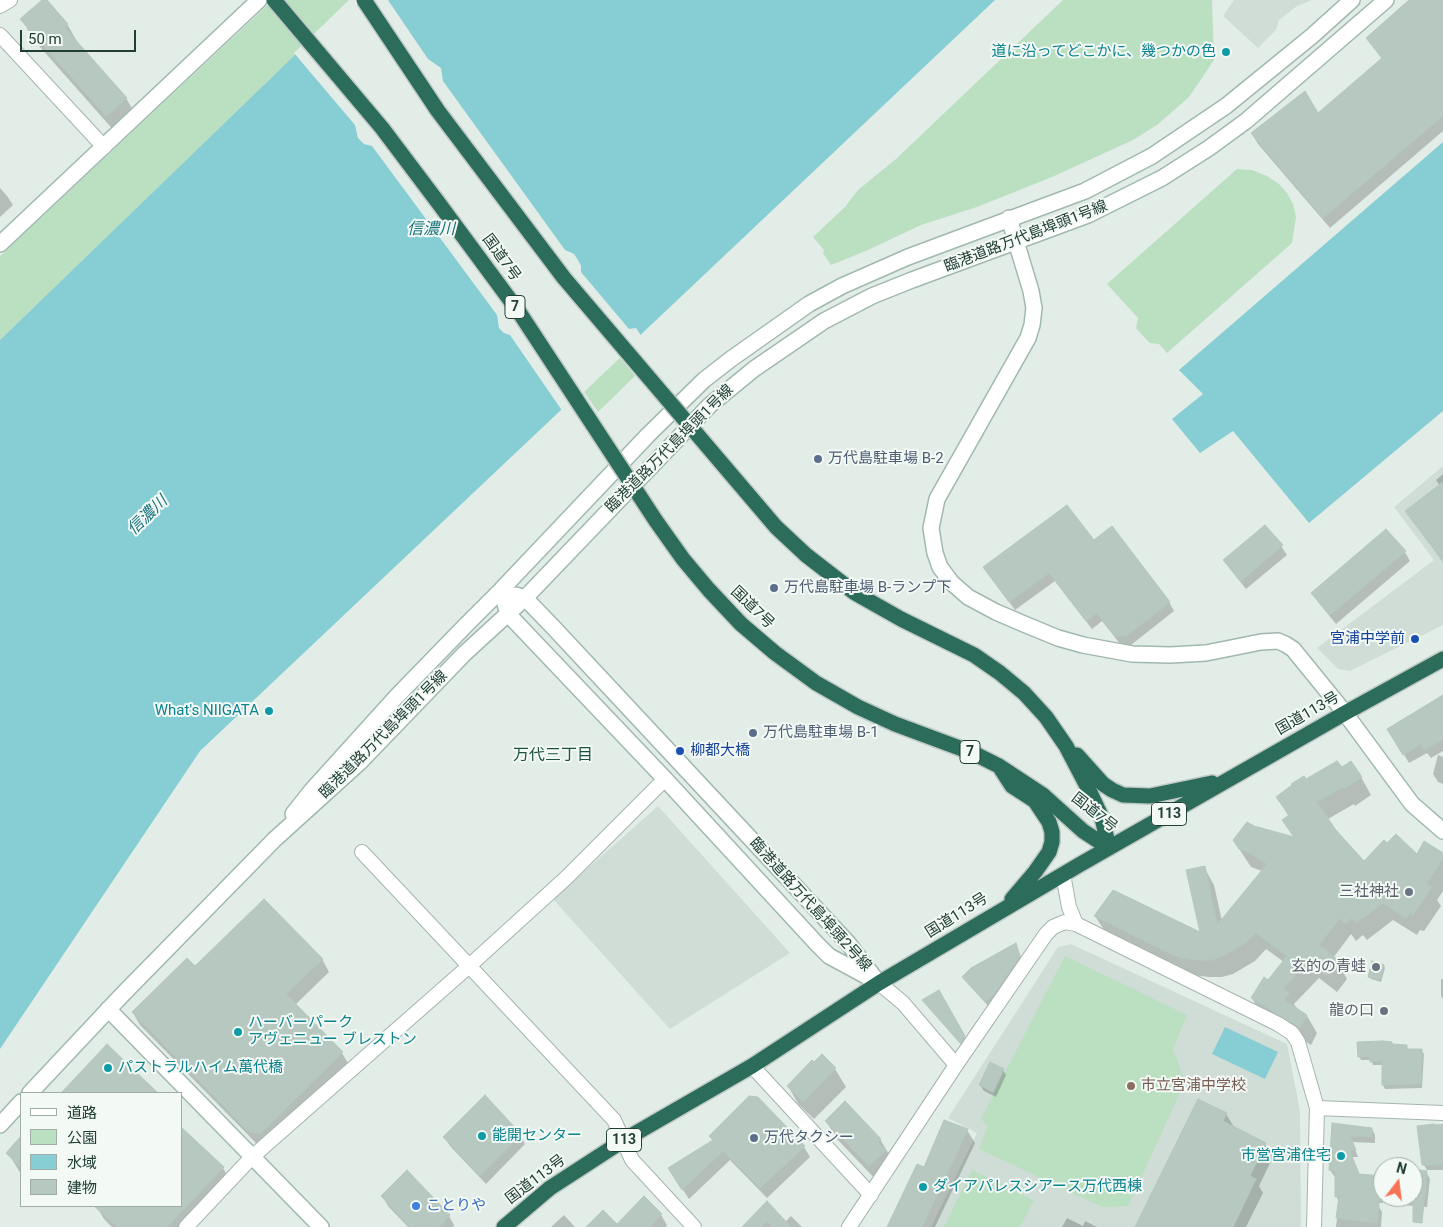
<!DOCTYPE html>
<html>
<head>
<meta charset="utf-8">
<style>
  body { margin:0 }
  #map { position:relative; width:1443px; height:1227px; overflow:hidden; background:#e2ede7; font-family:Roboto,"Noto Sans JP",sans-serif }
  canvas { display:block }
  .legend { position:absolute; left:20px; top:1092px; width:162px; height:115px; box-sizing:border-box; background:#f3f9f5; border:1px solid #9fafa8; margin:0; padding:6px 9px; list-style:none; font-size:15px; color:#213f35 }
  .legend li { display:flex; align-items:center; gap:10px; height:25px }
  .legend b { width:25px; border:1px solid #9fafa8 }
  .north { position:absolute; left:1373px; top:1157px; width:50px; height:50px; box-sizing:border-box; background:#f3f9f5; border:1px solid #9fafa8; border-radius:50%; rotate:15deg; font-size:14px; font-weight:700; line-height:20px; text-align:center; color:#213f35 }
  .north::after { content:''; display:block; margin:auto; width:18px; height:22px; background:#f87354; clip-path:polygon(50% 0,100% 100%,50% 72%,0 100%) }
  .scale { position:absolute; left:20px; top:30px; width:116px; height:22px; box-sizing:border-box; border:2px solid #213f35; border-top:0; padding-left:6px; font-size:15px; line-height:18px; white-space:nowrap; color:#213f35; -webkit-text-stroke:4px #f3f9f5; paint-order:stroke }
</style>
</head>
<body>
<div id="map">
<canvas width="1443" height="1227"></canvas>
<ul class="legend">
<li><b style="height:6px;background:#fff"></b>道路</li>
<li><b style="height:14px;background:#badfc1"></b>公園</li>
<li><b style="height:14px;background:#87cdd4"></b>水域</li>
<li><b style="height:14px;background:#b7c8c0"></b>建物</li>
</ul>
<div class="north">N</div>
<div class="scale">50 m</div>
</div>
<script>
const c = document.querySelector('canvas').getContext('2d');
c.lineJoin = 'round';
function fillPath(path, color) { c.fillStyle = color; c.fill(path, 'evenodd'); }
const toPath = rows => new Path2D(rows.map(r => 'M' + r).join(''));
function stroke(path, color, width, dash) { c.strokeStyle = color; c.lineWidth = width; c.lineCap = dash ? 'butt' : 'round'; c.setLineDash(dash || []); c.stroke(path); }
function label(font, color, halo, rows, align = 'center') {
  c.font = font + ' Roboto,"Noto Sans JP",sans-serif'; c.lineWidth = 4; c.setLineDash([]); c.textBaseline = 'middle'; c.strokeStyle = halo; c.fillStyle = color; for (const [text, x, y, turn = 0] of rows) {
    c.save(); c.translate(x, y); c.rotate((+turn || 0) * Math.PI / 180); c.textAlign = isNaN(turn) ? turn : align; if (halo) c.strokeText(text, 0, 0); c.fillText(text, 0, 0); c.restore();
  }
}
const built = toPath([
  [1234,0,1312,0,1297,6,1279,20,1276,30,1258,48,1223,16],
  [1443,466,1443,625,1350,671,1338,669,1317,648,1434,560,1394,507],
  [658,806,790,953,670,1029,553,899],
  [1071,944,1287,1044,1300,1111,1301,1227,931,1227,977,1133,948,1118,1058,947]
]);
const green = toPath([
  [273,0,352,0,559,285,635,376,598,412,523,304,317,35,0,340,0,256],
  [1063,0,1212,0,1214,60,1189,97,1157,125,1133,140,1052,177,977,207,921,225,868,250,831,265,823,253,824,250,813,237,845,207,858,190,896,159],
  [1237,169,1252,170,1267,176,1279,184,1287,193,1293,204,1296,217,1292,243,1167,353,1159,344,1150,343,1143,336,1136,328,1138,318,1107,284],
  [1065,956,1187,1015,1173,1049,1185,1082,1128,1206,1102,1207,979,1149,988,1126,981,1119],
  [972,1170,1034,1200,1020,1227,944,1227]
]);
const water = toPath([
  [352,0,995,0,200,751,0,1049,0,340],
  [1443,142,1443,411,1309,523,1233,431,1200,453,1172,419,1203,394,1179,370],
  [1225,1027,1278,1052,1265,1079,1212,1054]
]);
const pier = toPath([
  [349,0,388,0,428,59,441,68,443,81,565,250,574,254,578,260,581,266,581,272,629,329,636,328,642,337,563,412,510,335,504,333,499,328,497,315,372,146,364,144,358,138,355,125,294,53]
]);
const shadow = toPath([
  [44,0,46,0,67,24,78,43,126,98,137,117,117,134,32,38,22,19],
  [1411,0,1443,0,1443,131,1330,228,1258,144,1252,134,1317,114,1382,59,1367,38],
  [0,188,7,196,13,205,0,217],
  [1443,474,1443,562,1406,511,1440,486,1436,480],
  [1093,542,1169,602,1174,611,1131,645,1121,645,1102,621,1092,629,1055,581,1015,610,990,576],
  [1281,546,1287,555,1246,589,1230,569,1224,560],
  [1405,552,1410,561,1336,624,1318,602,1313,593],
  [1443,697,1443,751,1431,758,1427,753,1409,763,1389,729],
  [1438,755,1443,757,1443,784,1438,782,1433,774],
  [1341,769,1361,777,1371,795,1355,806,1354,804,1328,819,1334,829,1364,862,1387,845,1417,856,1443,854,1443,891,1437,900,1441,906,1424,931,1420,930,1417,935,1393,920,1367,940,1363,935,1356,941,1351,934,1333,958,1337,961,1347,979,1337,992,1319,978,1294,1004,1298,1010,1307,1016,1317,1033,1311,1045,1262,1016,1252,998,1284,962,1266,949,1255,961,1233,974,1222,977,1209,977,1192,975,1106,933,1095,916,1202,934,1204,867,1214,885,1222,921,1262,871,1251,867,1234,841,1253,827,1294,838,1284,820,1289,817,1277,797,1306,780],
  [1016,945,1023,962,989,1007,964,977],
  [322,959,329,972,295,1005,342,1053,349,1065,257,1144,140,1025,133,1013,195,968],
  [1384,966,1385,968,1381,982,1371,979,1369,977],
  [1441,979,1443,979,1443,999,1441,996],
  [939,991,968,1043,964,1048,923,1000],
  [1393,1045,1406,1046,1409,1050,1421,1050,1424,1054,1422,1088,1385,1089,1383,1085,1383,1065,1373,1065,1371,1060,1361,1060,1359,1056],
  [107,1046,156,1093,63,1093],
  [835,1069,846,1087,814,1119,799,1105,788,1086],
  [1003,1070,1006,1075,996,1097,984,1091,980,1085],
  [758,1099,804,1147,810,1157,767,1198,730,1160,689,1199,676,1179,713,1142,710,1136],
  [1199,1101,1226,1114,1234,1127,1265,1144,1273,1157,1259,1186,1263,1193,1246,1227,1136,1227],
  [826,1121,880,1139,891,1158,880,1184,837,1139],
  [945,1122,967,1130,975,1143,935,1227,888,1227,925,1168],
  [1333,1124,1372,1129,1375,1135,1375,1143,1352,1142,1358,1157,1352,1157,1360,1175,1383,1177,1383,1197,1413,1197,1413,1170,1426,1172,1430,1179,1427,1207,1391,1204,1383,1201,1383,1203,1373,1202,1378,1205,1382,1212,1381,1227,1336,1227,1339,1202,1336,1196,1336,1177,1334,1176,1330,1170],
  [1443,1124,1443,1170,1427,1170,1424,1165,1418,1127],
  [520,1135,525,1144,486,1184,450,1146,445,1137],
  [21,1138,21,1174,8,1153],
  [223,1168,230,1180,186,1227,112,1227,104,1219,97,1207,181,1206],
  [407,1171,449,1216,454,1225,453,1227,408,1227,388,1206,383,1197],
  [644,1198,661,1215,667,1225,666,1227,588,1227,617,1226],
  [767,1203,785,1222,791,1216,802,1227,747,1227],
  [564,1215,575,1227,551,1227],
  [1067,1218,1083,1226,1085,1221,1097,1227,1062,1227]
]);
const building = toPath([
  [42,0,47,0,68,24,65,28,127,98,106,116,20,19,42,0],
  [1409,0,1443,0,1443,116,1323,218,1251,133,1305,91,1318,113,1382,58,1366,38,1409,0],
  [1443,482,1443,561,1405,511,1443,482],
  [1067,505,1094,540,1112,526,1170,602,1126,636,1115,636,1097,613,1086,621,1049,573,1009,602,983,567,1067,505],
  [1265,525,1283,545,1241,581,1223,560,1265,525],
  [1386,529,1406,551,1330,615,1311,593,1386,529],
  [1443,695,1443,739,1424,750,1421,744,1403,755,1387,729,1443,695],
  [1337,761,1342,767,1351,761,1362,777,1344,789,1343,787,1317,802,1335,829,1364,861,1384,840,1387,843,1396,834,1417,854,1424,841,1443,853,1443,859,1426,884,1432,887,1413,915,1410,913,1406,918,1383,903,1356,923,1352,918,1345,924,1340,918,1319,945,1338,960,1326,975,1308,961,1283,989,1289,993,1284,1000,1307,1015,1300,1028,1251,998,1264,977,1268,980,1287,956,1256,933,1245,943,1223,956,1212,960,1198,960,1181,958,1169,953,1094,916,1113,890,1200,932,1186,870,1205,866,1217,925,1267,864,1252,854,1239,849,1233,840,1247,822,1254,826,1294,837,1282,820,1289,815,1276,797,1292,785,1291,784,1304,776,1306,779,1337,761],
  [264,899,323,959,286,994,343,1052,260,1134,249,1132,132,1012,187,958,195,966,264,899],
  [1016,943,1020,956,994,994,985,1002,962,977,971,968,1016,943],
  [1372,961,1384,965,1380,980,1368,977,1372,961],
  [939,990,965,1036,960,1043,922,1000,939,990],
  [1383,1041,1392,1042,1392,1044,1407,1045,1407,1049,1422,1049,1421,1084,1382,1085,1382,1061,1370,1062,1370,1056,1358,1057,1357,1042,1383,1041],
  [107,1044,158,1093,61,1093,107,1044],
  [822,1054,836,1068,803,1102,787,1086,812,1060,814,1062,822,1054],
  [990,1062,1004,1069,993,1092,979,1085,990,1062],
  [485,1095,521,1134,480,1176,443,1137,485,1095],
  [749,1096,758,1097,805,1146,760,1188,723,1151,682,1190,668,1168,713,1140,709,1136,749,1096],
  [1198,1099,1227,1113,1223,1121,1266,1143,1250,1176,1256,1179,1233,1227,1135,1227,1198,1099],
  [845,1101,881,1139,878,1142,886,1150,869,1166,825,1121,845,1101],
  [944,1120,968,1129,922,1227,887,1227,917,1164,924,1167,944,1120],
  [1332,1123,1372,1128,1372,1137,1350,1136,1356,1150,1350,1151,1359,1174,1383,1176,1383,1196,1380,1195,1377,1223,1336,1218,1339,1196,1335,1197,1335,1171,1329,1170,1332,1123],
  [1434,1124,1434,1125,1443,1125,1443,1165,1422,1165,1417,1126,1434,1124],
  [181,1127,224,1167,167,1227,117,1227,94,1206,181,1206,181,1127],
  [21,1136,21,1168,6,1153,21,1136],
  [1413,1169,1427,1171,1422,1223,1413,1222,1413,1169],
  [407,1170,450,1215,439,1227,410,1227,381,1196,407,1170],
  [644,1196,662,1214,650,1227,586,1227,603,1210,617,1224,644,1196],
  [767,1201,791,1227,772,1227,767,1221,761,1227,742,1227,767,1201]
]);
const street = toPath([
  [0,6,10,0],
  [0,35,104,147],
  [362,852,614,1120,632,1160,694,1227],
  [1063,874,1069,907,1076,924],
  [879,983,903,1003,956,1065],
  [752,1066,871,1195],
  [1317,1108,1443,1113],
  [186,1227,252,1157,468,967,566,878,665,779],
  [849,1227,956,1065,1046,934,1053,927,1065,922,1076,924,1278,1024,1292,1033,1298,1042,1317,1108,1314,1227]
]);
const secondary = toPath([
  [1009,218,1031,291,1034,308,1032,325,1028,338,937,499,931,528,935,553,940,567,951,582,968,597,996,612,1024,624,1058,638,1083,645,1132,654,1170,655,1206,653,1261,642,1278,641,1285,644,1293,649,1345,713,1412,804,1443,831],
  [0,244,259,0],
  [501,590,508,614,665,779,817,944,829,956,879,983],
  [516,595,525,598,553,627,848,943,874,977],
  [293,814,312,790,397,696,464,627,501,590,648,435,704,380,731,359,809,304,842,286,908,257,1085,191,1152,156,1226,106,1312,36,1352,0],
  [108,1009,321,1227],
  [30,1093,122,995,275,839,360,762,464,654,525,598,710,405,754,369,824,321,872,296,912,280,1088,215,1162,178,1209,148,1246,121,1386,0],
  [0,1125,21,1102]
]);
const highway = toPath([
  [806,555,855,593,901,619,974,655,1000,673,1024,693,1046,717,1066,746,1088,788,1102,818,1109,848],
  [741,624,775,653,816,683,858,707,895,724,973,753,999,766,1043,795,1083,831,1109,848],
  [1077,755,1103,784,1112,790,1123,795,1150,796,1212,783],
  [1001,769,1012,786,1035,801,1049,822,1052,832,1052,842,1049,852,1035,872,1012,899],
  [504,1227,550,1188,624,1140,752,1066,879,983,1079,865,1345,713,1443,659]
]);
const highwayBridge = toPath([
  [274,0,382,128,440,205,519,312,656,521,683,559,709,590,741,624],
  [364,0,438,111,564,278,776,527,806,555]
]);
const markers = [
  [1226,52,5,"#0f9aa8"],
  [818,459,5,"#5c6f8a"],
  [774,588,5,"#5c6f8a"],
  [1415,639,5,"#1a4fb4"],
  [269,711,5,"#0f9aa8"],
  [753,733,5,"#5c6f8a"],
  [680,751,5,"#1a4fb4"],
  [1409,892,5,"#6b7280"],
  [1376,967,5,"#6b7280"],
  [1384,1011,5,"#6b7280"],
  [238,1032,5,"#0f9aa8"],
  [108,1068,5,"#0f9aa8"],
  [1131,1086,5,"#8d6e63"],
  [482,1136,5,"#0f9aa8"],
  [754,1138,5,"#5c6f8a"],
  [1341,1156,5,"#0f9aa8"],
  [923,1187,5,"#0f9aa8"],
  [416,1206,5,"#3f7fe0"]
];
const shields = [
  [515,307,20],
  [970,752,20],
  [1169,814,35],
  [624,1140,35]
];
const shieldNames = [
  ["7",515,307],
  ["7",970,752],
  ["113",1169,814],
  ["113",624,1140]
];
const cultureNames = [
  ["道に沿ってどこかに、幾つかの色",1216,52,"right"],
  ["What's NIIGATA",259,711,"right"],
  ["ハーバーパーク",248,1023],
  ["アヴェニュー ブレストン",248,1040],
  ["パストラルハイム萬代橋",118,1068],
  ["能開センター",492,1136],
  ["市営宮浦住宅",1331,1156,"right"],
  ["ダイアパレスシアース万代西棟",933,1187]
];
const streetNames = [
  ["臨港道路万代島埠頭1号線",1026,237,-21],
  ["国道7号",501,258,54],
  ["臨港道路万代島埠頭1号線",670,449,-45],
  ["国道7号",752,608,44],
  ["国道113号",1308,714,-30],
  ["臨港道路万代島埠頭1号線",384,735,-45],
  ["国道7号",1094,813,38],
  ["臨港道路万代島埠頭2号線",810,905,48],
  ["国道113号",957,916,-32],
  ["国道113号",536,1180,-37]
];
const serviceNames = [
  ["万代島駐車場 B-2",828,459],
  ["万代島駐車場 B-ランプ下",784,588],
  ["万代島駐車場 B-1",763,733],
  ["万代タクシー",764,1138]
];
const transitNames = [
  ["宮浦中学前",1405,639],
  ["柳都大橋",690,751,"left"]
];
const worshipNames = [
  ["三社神社",1399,892],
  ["玄的の青蛙",1366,967],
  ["龍の口",1374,1011]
];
const educationNames = [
  ["市立宮浦中学校",1141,1086]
];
const shopNames = [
  ["ことりや",426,1206]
];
const waterNames = [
  ["信濃川",431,230],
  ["信濃川",148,516,-44]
];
const neighbourhoodNames = [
  ["万代三丁目",553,756]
];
fillPath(built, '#d0ddd6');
fillPath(green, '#badfc1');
fillPath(water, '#87cdd4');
fillPath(pier, '#e2ede7');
fillPath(shadow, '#0003');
fillPath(building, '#b7c8c0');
stroke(building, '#b4c7be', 1);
stroke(street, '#a4b5ae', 16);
stroke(secondary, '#a0b9af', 18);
stroke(highway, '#c1c9c6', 18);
stroke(street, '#fff', 14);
stroke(secondary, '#fff', 15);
stroke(highway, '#2b6c5b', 15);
stroke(highwayBridge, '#c1c9c6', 18, []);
stroke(highwayBridge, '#2b6c5b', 15);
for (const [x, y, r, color] of markers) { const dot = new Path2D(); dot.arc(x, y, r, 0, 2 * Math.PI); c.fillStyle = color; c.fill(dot); stroke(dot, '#f3f9f5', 2); }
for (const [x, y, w] of shields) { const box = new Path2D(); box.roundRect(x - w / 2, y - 11.5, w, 23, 4); c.fillStyle = '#f3f9f5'; c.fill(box); stroke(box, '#213f35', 1); }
label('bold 14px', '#213f35', null, shieldNames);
label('15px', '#0d838f', '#f3f9f5', cultureNames, 'left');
label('15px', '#213f35', '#f3f9f5', streetNames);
label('15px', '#4e5e75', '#f3f9f5', serviceNames, 'left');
label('15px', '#164399', '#f3f9f5', transitNames, 'right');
label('15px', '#5b616d', '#f3f9f5', worshipNames, 'right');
label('15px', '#785e54', '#f3f9f5', educationNames, 'left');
label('15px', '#366cbe', '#f3f9f5', shopNames, 'left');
label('italic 16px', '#18737d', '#f3f9f5', waterNames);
label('16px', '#1c5241', '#f3f9f5', neighbourhoodNames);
</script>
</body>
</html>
